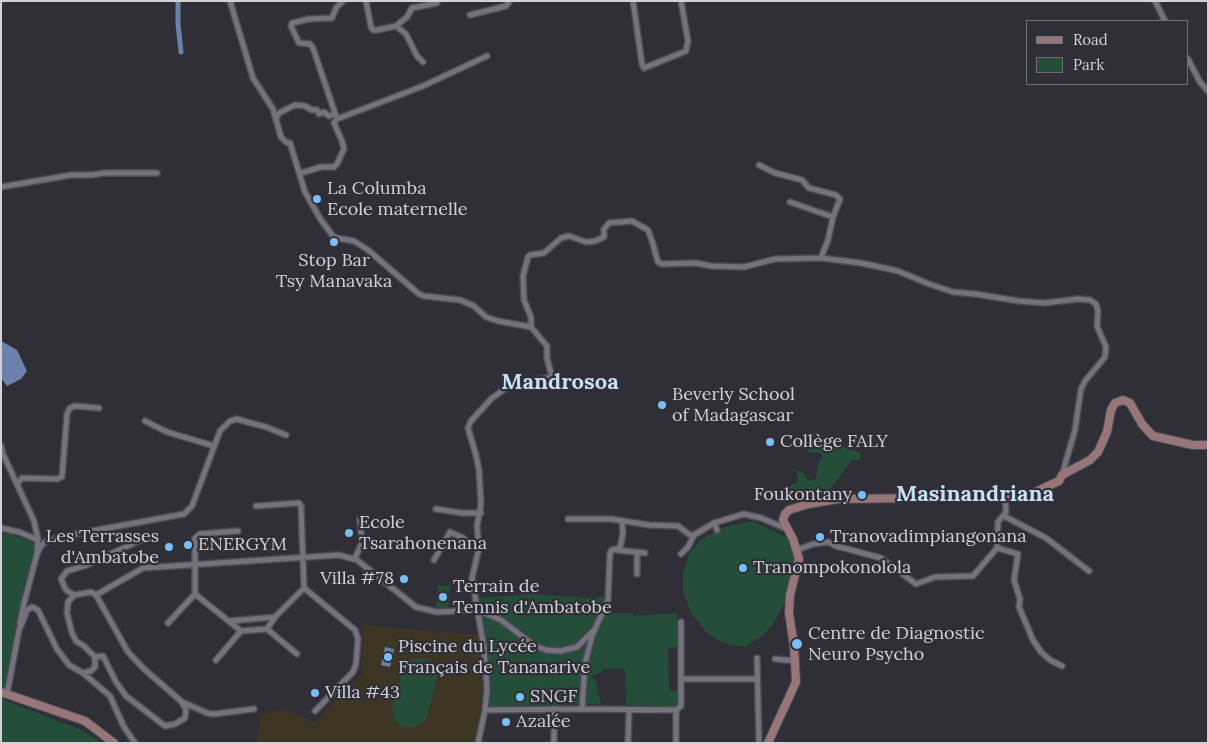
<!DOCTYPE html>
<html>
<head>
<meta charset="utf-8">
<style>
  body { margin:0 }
  #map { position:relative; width:1209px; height:744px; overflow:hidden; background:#302e37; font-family:Lora,serif }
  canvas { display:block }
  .frame { position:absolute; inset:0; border:2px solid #d2d1d7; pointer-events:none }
  .legend { position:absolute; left:1026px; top:20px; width:162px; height:65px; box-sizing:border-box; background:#302e37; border:1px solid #716f77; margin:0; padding:6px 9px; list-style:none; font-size:15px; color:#d2d1d7 }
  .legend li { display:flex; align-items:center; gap:10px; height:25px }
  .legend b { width:25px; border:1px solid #716f77 }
</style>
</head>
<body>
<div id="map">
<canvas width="1209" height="744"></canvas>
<div class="frame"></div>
<ul class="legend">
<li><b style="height:6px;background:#967679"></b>Road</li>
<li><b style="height:14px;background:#244d3a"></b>Park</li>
</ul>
</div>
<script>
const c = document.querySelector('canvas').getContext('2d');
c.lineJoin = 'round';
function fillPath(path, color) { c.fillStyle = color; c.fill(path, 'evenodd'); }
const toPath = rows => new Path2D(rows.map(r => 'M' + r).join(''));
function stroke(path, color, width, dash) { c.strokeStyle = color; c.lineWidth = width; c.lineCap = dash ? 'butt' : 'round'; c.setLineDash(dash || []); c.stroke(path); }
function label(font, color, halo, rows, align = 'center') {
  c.font = font + ' Lora,serif'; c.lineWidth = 4.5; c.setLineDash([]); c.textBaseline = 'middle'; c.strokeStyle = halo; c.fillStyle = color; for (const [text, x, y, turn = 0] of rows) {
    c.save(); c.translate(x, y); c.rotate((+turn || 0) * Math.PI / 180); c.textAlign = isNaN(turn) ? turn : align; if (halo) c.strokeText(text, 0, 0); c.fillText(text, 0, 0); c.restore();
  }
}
const education = toPath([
  [363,625,480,635,483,689,476,743,256,743,261,714,281,710,296,713,314,723,362,673]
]);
const green = toPath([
  [823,440,833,440,841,442,845,448,859,452,861,456,859,460,852,460,828,492,821,496,798,500,788,486,798,482,796,470,804,473,808,481,816,479,818,464,823,457,820,453,813,453,807,451,808,445],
  [752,521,788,538,794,553,795,571,790,592,773,624,763,635,745,647,723,643,707,633,691,613,683,591,683,574,690,552,701,540,722,528],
  [8,533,36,544,34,566,4,700,79,729,102,743,1,743,1,534],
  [438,585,450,586,448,610,436,609],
  [532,594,589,598,611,596,610,613,633,613,634,616,677,613,678,647,668,648,669,690,678,691,677,706,626,705,625,669,603,669,602,672,591,676,596,682,601,704,488,706,490,688,487,648,479,614,477,598],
  [415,658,426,659,430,661,436,669,438,675,426,720,417,726,410,728,403,727,395,720,392,712,393,704,404,665]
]);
const water = toPath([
  [1,341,17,350,27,371,21,379,7,386,1,378],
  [385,647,394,649,390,667,381,665]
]);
const canal = toPath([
  [178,1,178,24,181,52]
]);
const street = toPath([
  [230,1,253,78,273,109,281,137,286,142,290,143,305,192,321,220,333,236,337,238,354,241,368,250,419,294,424,296,460,300,474,306,486,317,498,321,531,327],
  [366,1,371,27,373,30,377,30,396,26,407,17,412,8,437,3],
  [633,1,642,64,644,68,686,51,688,41,681,1],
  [1155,1,1165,21],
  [470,15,506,6,509,2,508,1],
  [396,26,406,34,417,56,423,62],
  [1188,59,1200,82,1208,91],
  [337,119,313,48,310,44,299,43,291,26,292,23,309,19,332,18,336,8,343,1],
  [276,120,279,113,295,105,305,106,312,110,317,110,319,114,324,112,329,116,335,114],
  [759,165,775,173,802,180,809,188,836,195,840,199,833,217],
  [301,173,321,167,334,167,337,164,344,149,342,141,334,123,337,119,423,86,487,56],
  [1,187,71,175,91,175,105,173,157,173],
  [790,202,833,217,828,240,821,258],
  [145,421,167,432,214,446],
  [1,446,3,454,34,521,38,540,37,554,24,603,20,623],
  [17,484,22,478,57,479,62,477,67,414,70,408,75,406,99,408],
  [1005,497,1006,512,998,522,997,548,1018,554,1014,580,1020,599,1019,607,1033,640,1041,652,1050,660,1062,666],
  [256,506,299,503,301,506,304,588,275,617],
  [436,509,462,513,481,513],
  [1004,516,1046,538,1089,571],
  [568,519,611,519,649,525,678,526,690,535,694,535,714,523,744,514,761,518,787,529],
  [714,523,717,530],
  [1,528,19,532,38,540],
  [616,550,645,553],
  [797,550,813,544,828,542,836,546,881,558,916,584,935,577,973,576,997,548],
  [637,553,637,574],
  [37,554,41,546,45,542,59,537,184,514,192,506,220,431,230,421,237,419,247,422,266,427,286,435],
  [681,554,688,547,694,535],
  [355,558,362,543,360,519],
  [434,560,450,532,463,538,478,550],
  [304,588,355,630,358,639,356,664,353,672,315,711],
  [195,594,241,631,267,629,297,654],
  [74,595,66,590,61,579,67,571,87,565,147,537],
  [96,595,143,568,339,555,357,560,416,607,437,612,477,610,501,620,535,646,546,650,560,651,577,647,594,630],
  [230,621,275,617,267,629],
  [168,623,195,594,195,538,200,534,238,531],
  [95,657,103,656,116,682,126,696,165,726,175,724,185,718,186,709,182,703],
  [757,658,759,743],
  [775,659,796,661],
  [216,660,241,631],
  [83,673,110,696,124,727,135,743],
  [681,679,757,679],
  [7,694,19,630,25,616,26,611,32,607,38,610,57,649,69,665,83,673,91,671,95,667,95,657,84,646,76,641,72,633,67,613,68,602,74,595,91,592,96,595,128,652,143,668,182,702,207,713,214,714,254,709],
  [582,709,676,710],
  [485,710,582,709,585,664,592,636,608,600,610,553,612,550,620,548,623,533,622,522],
  [478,743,485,710,487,689,484,648,472,578,479,548,477,526,481,504,479,470,476,455,468,428,471,421,492,398,506,388,524,382,552,377,547,358,547,346,531,327,531,317,524,300,523,276,528,257,530,255,544,253,561,238,569,236,586,242,595,241,604,237,604,229,609,223,632,221,648,230,652,241,658,262,662,264,696,263,711,266,744,267,775,259,821,258,861,263,898,271,929,284,953,292,975,294,1019,301,1044,303,1078,299,1090,300,1096,304,1098,311,1097,326,1106,347,1105,357,1085,381,1081,389,1075,430,1062,475],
  [554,743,554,709],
  [628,743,629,710],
  [676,743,676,710,681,706,681,622]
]);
const secondary = toPath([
  [1,692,85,721,114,743],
  [768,743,796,682,794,646,789,613,790,595,799,559,793,539,783,520,785,514,789,510,808,504,839,499,920,498,957,494,1018,498,1031,494,1059,481,1062,475,1090,460,1098,452,1107,432,1111,410,1115,403,1123,400,1130,403,1142,424,1153,436,1193,445,1208,445]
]);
const markers = [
  [317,199,5,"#78bff7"],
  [334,242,5,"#78bff7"],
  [662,405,5,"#78bff7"],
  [770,442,5,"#78bff7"],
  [862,495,5,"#78bff7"],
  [349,533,5,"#78bff7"],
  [820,537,5,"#78bff7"],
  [188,545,5,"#78bff7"],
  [169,547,5,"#78bff7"],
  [743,568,5,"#78bff7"],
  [404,579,5,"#78bff7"],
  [443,597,5,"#78bff7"],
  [797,644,6,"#78bff7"],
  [388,657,5,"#78bff7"],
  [315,693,5,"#78bff7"],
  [520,697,5,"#78bff7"],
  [506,722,5,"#78bff7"]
];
const poiNames = [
  ["La Columba",327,189],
  ["Ecole maternelle",327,210],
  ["Stop Bar",334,261,"center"],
  ["Tsy Manavaka",334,282,"center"],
  ["Beverly School",672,395],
  ["of Madagascar",672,416],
  ["Collège FALY",780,442],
  ["Foukontany",852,495,"right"],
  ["Ecole",359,523],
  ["Tsarahonenana",359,544],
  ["Les Terrasses",159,537,"right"],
  ["d'Ambatobe",159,558,"right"],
  ["Tranovadimpiangonana",830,537],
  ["ENERGYM",198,545],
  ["Tranompokonolola",753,568],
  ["Villa #78",394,579,"right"],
  ["Terrain de",453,587],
  ["Tennis d'Ambatobe",453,608],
  ["Centre de Diagnostic",808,634],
  ["Neuro Psycho",808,655],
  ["Piscine du Lycée",398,647],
  ["Français de Tananarive",398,668],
  ["Villa #43",325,693],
  ["SNGF",530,697],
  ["Azalée",516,722]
];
const districtNames = [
  ["Mandrosoa",560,383],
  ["Masinandriana",975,495]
];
fillPath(education, '#3d3625');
fillPath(green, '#244d3a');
fillPath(water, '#6b81aa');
stroke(canal, '#6b81aa', 5);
stroke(street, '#4c4a53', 8);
stroke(secondary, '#4c4a53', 10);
stroke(street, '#74727d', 5);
stroke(secondary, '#967679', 8);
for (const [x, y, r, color] of markers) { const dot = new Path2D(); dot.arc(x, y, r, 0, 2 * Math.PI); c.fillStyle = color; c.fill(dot); stroke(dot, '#302e37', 2); }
label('18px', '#d2d1d7', '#302e37', poiNames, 'left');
label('bold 22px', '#c6e0f5', '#302e37', districtNames);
</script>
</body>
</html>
